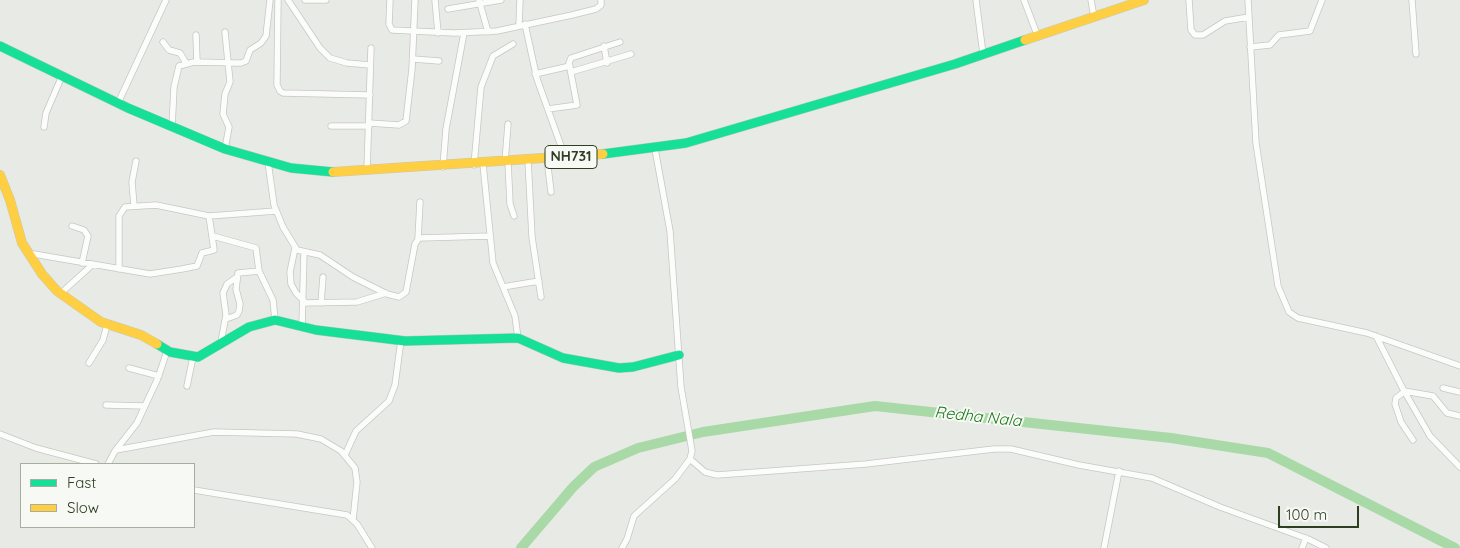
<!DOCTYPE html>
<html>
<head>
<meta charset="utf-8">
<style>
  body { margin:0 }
  #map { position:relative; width:1460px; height:548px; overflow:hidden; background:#e8ebe5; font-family:Quicksand,sans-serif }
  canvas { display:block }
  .legend { position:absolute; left:20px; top:463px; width:175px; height:65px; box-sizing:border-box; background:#f7f9f4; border:1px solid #a7aea0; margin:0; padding:6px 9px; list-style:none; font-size:15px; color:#2f3e23 }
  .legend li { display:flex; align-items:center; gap:10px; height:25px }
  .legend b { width:25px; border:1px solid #a7aea0 }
  .scale { position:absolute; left:1278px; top:506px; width:81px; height:22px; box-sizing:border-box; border:2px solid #2f3e23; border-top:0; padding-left:6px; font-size:15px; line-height:18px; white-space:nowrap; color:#2f3e23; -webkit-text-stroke:4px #f7f9f4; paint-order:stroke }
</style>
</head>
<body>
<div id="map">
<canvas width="1460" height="548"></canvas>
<ul class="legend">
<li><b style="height:6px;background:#16e098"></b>Fast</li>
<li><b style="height:6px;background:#ffcf43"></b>Slow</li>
</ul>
<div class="scale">100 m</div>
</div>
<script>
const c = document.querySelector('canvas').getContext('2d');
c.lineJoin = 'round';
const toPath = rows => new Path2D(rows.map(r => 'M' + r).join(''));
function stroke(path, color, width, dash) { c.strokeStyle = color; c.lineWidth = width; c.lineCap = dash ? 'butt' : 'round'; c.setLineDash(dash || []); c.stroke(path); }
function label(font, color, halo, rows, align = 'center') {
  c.font = font + ' Quicksand,sans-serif'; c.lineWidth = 4; c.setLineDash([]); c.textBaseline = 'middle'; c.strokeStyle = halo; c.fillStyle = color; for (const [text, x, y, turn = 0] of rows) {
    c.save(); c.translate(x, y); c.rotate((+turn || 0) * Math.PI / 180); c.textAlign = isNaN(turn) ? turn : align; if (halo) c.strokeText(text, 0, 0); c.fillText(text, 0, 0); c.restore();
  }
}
const river = toPath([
  [521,548,574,486,594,467,638,448,703,432,875,406,1171,438,1268,453,1455,548]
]);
const street = toPath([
  [278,0,277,85,280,91,283,93,370,95],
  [288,0,320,48,330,58,347,63,370,65],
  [305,0,326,0],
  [390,0,389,24,392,30,454,33,497,31,572,15,596,9,601,5,601,0],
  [435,0,438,33],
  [479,0,488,32],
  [976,0,983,54],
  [1024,0,1038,37],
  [1091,0,1094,17],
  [1189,0,1191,30,1195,35,1203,35,1225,21,1249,17],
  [1248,0,1256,143,1278,286,1289,312,1298,318,1367,333,1460,366],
  [1412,0,1416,54],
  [448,9,501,0],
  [525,24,537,79,565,157],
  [519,25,520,0],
  [225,32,230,82,225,94,223,114,229,127,225,149],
  [196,35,197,62],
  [163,42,169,50,180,53,186,63],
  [604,46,607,63],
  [1250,47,1270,45,1279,35,1310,31,1322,0],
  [413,59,439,61],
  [571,72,631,54],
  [535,74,570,66],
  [118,103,166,0],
  [548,109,577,105,569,63,571,58,620,42],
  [369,123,399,125,406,121,412,69,415,0],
  [331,126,369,126],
  [44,127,46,113,62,76],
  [172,127,174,87,179,66,194,62,241,63,246,61,250,50,261,43,266,36,270,0],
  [547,159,551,192],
  [528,160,532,237,541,297],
  [268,162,274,205,283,227,297,250,320,255,353,277,387,294,399,297,406,292,415,244,419,238,490,236],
  [505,162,508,124],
  [508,162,510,204,514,216],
  [483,164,493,263,515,316,518,338],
  [474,165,481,87,493,56,513,44],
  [443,167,446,129,464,33],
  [367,171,371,48],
  [134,206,132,182,136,161],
  [72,226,84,230,88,236,82,263],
  [213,236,256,248,259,271,273,300,275,320],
  [418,239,420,202],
  [295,248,290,272,291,284,296,293,304,301],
  [28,253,150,274,182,269,197,266,202,253,214,250,209,216],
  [119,269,119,216,125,207,156,205,209,216,276,211],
  [503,287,539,281],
  [60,294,91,266],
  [303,303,357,302,386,293],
  [321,303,323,277],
  [226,319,237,315,239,311,240,304,236,289,238,273,259,271],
  [302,326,304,252],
  [1376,336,1403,389,1430,436,1460,467],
  [221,342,226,315,223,293,227,284,237,277],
  [89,363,103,340,107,325],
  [129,368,159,376],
  [187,386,193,357],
  [1443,388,1460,392],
  [1404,391,1433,396,1447,413,1460,416],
  [1404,392,1396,398,1395,404,1401,422,1413,440],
  [106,405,145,406],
  [0,434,36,448,96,464],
  [116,450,214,432,297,434,321,439,341,451,355,468,357,482,353,520],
  [345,455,356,431,389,401,395,385,401,340],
  [690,459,705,472,717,475,866,464,994,449,1011,449,1079,465,1152,478,1220,507,1308,539,1326,548],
  [108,464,115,451,137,423,158,378,167,351],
  [194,490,347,515,357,524,372,548],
  [622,548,627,539,634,516,675,479,690,459,692,451,681,387,670,231,655,149],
  [1104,548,1119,471],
  [1302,548,1306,538]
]);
const fast = toPath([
  [0,46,128,108,225,149,291,168,333,172],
  [603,154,686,143,955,64,1025,40],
  [157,344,170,352,198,357,249,327,275,320,316,330,405,341,518,338,563,358,619,368,633,367,679,355]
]);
const slow = toPath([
  [1025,40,1144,0],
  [333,172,603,154],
  [0,175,10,200,22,243,42,274,57,291,101,322,141,335,157,344]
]);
const shields = [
  [571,157,52]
];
const shieldNames = [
  ["NH731",571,157]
];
const waterNames = [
  ["Redha Nala",978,417,6]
];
stroke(river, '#a8d9a7', 10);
stroke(street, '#c5c8c2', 7);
stroke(fast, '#c3c7bf', 10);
stroke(slow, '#c3c7bf', 10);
stroke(street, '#fcfcfb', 5.5);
stroke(fast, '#16e098', 9);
stroke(slow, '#ffcf43', 9);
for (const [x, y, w] of shields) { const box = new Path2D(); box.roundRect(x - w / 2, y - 11.5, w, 23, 4); c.fillStyle = '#f7f9f4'; c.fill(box); stroke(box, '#2f3e23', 1); }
label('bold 14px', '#2f3e23', null, shieldNames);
label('italic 16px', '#1d7a1e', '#f7f9f4', waterNames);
</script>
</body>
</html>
